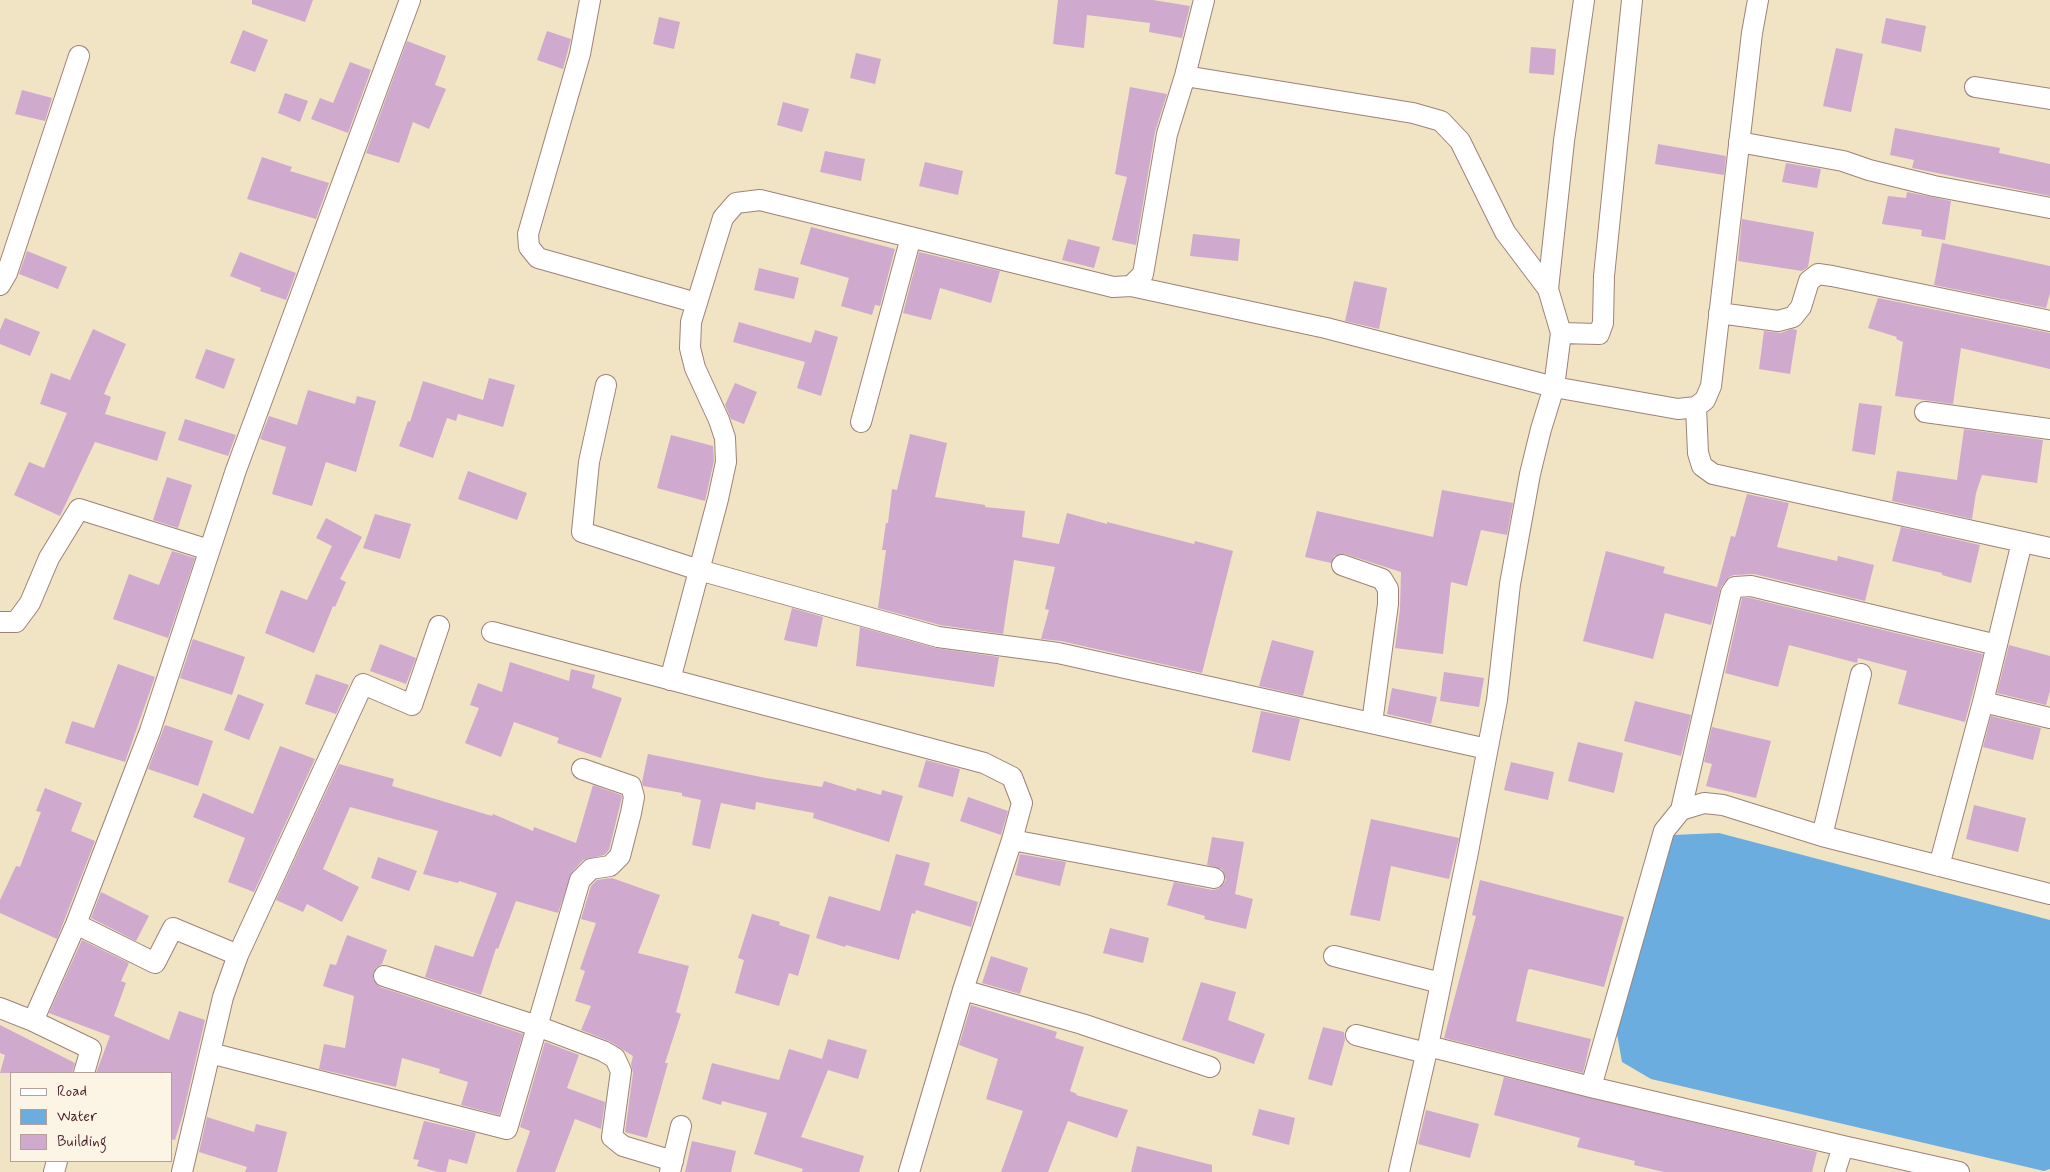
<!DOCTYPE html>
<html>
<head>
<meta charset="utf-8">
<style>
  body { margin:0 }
  #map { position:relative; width:2050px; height:1172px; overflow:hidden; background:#f1e4c5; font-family:Mynerve,sans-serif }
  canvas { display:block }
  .legend { position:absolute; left:10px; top:1072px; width:162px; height:90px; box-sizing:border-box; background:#fcf5e5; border:1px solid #b59f9b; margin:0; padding:6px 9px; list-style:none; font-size:15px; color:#4a1f2b }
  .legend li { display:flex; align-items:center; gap:10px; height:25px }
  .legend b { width:25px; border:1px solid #b59f9b }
</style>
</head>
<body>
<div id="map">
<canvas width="2050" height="1172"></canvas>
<ul class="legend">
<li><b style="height:6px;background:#fff"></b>Road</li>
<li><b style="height:14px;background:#6baddf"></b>Water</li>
<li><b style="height:14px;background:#cfa9ce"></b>Building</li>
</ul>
</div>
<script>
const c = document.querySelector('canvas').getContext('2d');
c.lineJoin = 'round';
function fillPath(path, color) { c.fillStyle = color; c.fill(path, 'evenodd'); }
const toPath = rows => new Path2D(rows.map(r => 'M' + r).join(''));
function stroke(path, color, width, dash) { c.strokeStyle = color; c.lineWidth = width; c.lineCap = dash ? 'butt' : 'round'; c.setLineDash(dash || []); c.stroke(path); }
const water = toPath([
  [1719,833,2050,920,2050,1169,2044,1171,1651,1079,1622,1062,1614,1017,1673,835]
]);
const building = toPath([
  [252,0,313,0,305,22,252,4],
  [1058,0,1153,0,1190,6,1182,38,1149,32,1150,23,1087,15,1084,48,1053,44],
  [659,17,680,22,674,49,653,44],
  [1886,18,1926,26,1921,52,1881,43],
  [243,30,268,40,255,72,230,63],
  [547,31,571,39,563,69,537,60],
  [407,41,446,56,435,85,446,89,429,129,413,122,399,163,366,153],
  [1531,47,1556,49,1554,75,1529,73],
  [1836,48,1863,54,1851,112,1823,106],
  [856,53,881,59,875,84,850,78],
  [350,62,371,70,348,133,311,119,320,98,333,103],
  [1130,87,1167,94,1155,132,1136,245,1112,240,1127,177,1115,174],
  [22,90,52,98,45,121,15,114],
  [285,93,308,101,300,122,278,113],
  [783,102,809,109,802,132,777,125],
  [1895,128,2000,148,1999,153,2050,164,2050,196,1912,168,1914,160,1890,155],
  [1658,144,1726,156,1724,175,1655,164],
  [825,151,865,159,861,181,820,172],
  [262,157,292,167,290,171,329,183,316,219,247,199],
  [925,162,963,171,958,195,919,186],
  [1786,163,1821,169,1817,188,1782,182],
  [1907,192,1951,201,1945,240,1921,236,1922,230,1882,224,1888,196,1906,198],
  [1742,219,1814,232,1808,267,1802,271,1738,261],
  [811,227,895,249,880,306,875,305,872,315,841,306,849,278,800,264],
  [1193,234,1240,239,1238,261,1190,256],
  [1068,239,1100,247,1094,268,1062,260],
  [1942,243,2050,266,2050,293,2046,308,1934,285],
  [27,251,67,267,58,289,19,274],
  [240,252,296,273,286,300,260,291,261,288,230,276],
  [919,252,1000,271,991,303,940,288,931,320,903,313],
  [759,268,799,278,794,299,754,290],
  [1354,281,1387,288,1379,329,1345,321],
  [1878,298,2050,333,2050,369,1961,348,1953,404,1895,396,1903,342,1896,339,1897,337,1868,328],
  [5,318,40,332,30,356,0,344,0,330],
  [739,322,811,343,815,330,838,337,821,396,797,388,805,362,733,342],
  [93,329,126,344,104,394,111,397,105,414,166,432,157,461,95,442,60,516,14,495,29,462,44,468,67,413,40,404,51,373,70,380],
  [1792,329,1797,330,1790,374,1759,369,1764,331,1781,333],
  [206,349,235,359,224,389,195,378],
  [489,378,515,385,503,427,458,414,456,421,447,418,433,458,399,446,408,421,410,422,423,381,483,400],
  [735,383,757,392,744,424,731,419,725,405],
  [308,390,355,404,357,396,376,401,356,472,326,462,312,506,272,494,286,447,260,439,269,416,297,425],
  [1859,403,1882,406,1875,455,1852,451],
  [185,419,236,435,228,456,178,440],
  [1964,429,2043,440,2037,483,1982,475,1976,493,1972,519,1892,501,1897,471,1957,480],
  [910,434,947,443,935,497,985,505,985,507,1025,511,1022,537,1059,544,1067,513,1107,524,1107,522,1194,544,1195,541,1233,551,1202,673,1061,641,1041,639,1049,610,1045,609,1055,567,1014,560,1003,634,940,625,878,608,886,550,882,550,886,523,888,523,892,489,897,490],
  [671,435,713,446,714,461,705,501,657,488],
  [468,471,527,493,517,520,458,499],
  [167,477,192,485,178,528,153,520],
  [1442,490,1513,503,1507,535,1481,530,1467,586,1451,582,1443,654,1395,648,1400,609,1401,572,1345,554,1334,556,1331,563,1305,557,1317,511,1433,537],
  [1747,494,1789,503,1777,547,1837,561,1838,556,1874,565,1865,601,1754,574,1734,575,1729,577,1721,587,1711,625,1665,613,1653,659,1583,641,1606,551,1665,567,1663,573,1717,587,1731,536,1735,537],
  [375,514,411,524,400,559,363,548],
  [326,518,362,537,340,579,346,582,335,607,333,606,314,653,265,633,281,590,307,600,332,546,316,538],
  [1901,527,1980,545,1971,583,1942,575,1942,573,1892,561],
  [172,551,195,558,168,638,113,619,129,574,159,585],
  [1742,598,1750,598,1983,654,1965,722,1898,704,1907,671,1858,658,1857,663,1789,645,1778,687,1725,673],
  [792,608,823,617,817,647,784,640],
  [860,627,935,648,999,657,994,687,856,666],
  [193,639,245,657,232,695,180,678],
  [1272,640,1314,651,1303,696,1259,686],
  [380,644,416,658,406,684,370,671],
  [2009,645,2050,656,2050,691,2046,705,1997,693],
  [510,662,569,681,571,669,595,675,592,688,622,698,601,758,557,743,559,738,514,722,501,757,465,743,479,708,470,705,478,683,502,692],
  [118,664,155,677,125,762,65,743,72,721,94,728],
  [1444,672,1484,678,1479,707,1440,701],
  [316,674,349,685,336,714,305,704],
  [1392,688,1437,697,1431,724,1387,714],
  [238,694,264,704,249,740,224,730],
  [1635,701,1691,715,1681,756,1624,741],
  [1261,711,1300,719,1290,761,1252,752],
  [1991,716,2041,728,2033,760,1983,747],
  [165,725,213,741,198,786,148,769],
  [1712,727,1771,741,1756,798,1706,786,1712,764,1704,762],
  [1578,742,1623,753,1614,793,1568,781],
  [280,746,315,759,254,892,228,882,245,838,193,817,203,793,253,814],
  [648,754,766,778,822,787,824,781,856,791,857,788,881,795,882,790,903,796,889,842,813,818,814,813,756,802,755,810,721,803,710,849,692,845,701,800,682,796,682,793,643,786,642,782],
  [926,760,960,769,953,797,918,787],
  [1511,762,1554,772,1548,800,1504,790],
  [339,764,394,779,392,786,492,816,493,814,533,831,534,827,576,843,593,785,621,795,622,797,609,850,604,855,583,860,572,872,558,913,516,901,498,949,496,948,481,995,425,977,435,945,473,957,497,893,459,881,458,883,423,874,438,831,350,807,323,869,359,887,342,922,307,904,303,912,276,900],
  [45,788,82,803,71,831,95,841,57,939,0,913,0,900,16,866,20,867,41,812,36,811],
  [968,797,1008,811,1001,835,960,821],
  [1974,805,2026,818,2018,852,1966,839],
  [1371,819,1459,838,1449,879,1391,866,1380,921,1350,915],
  [1212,837,1244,842,1235,894,1253,899,1246,929,1204,919,1205,916,1167,905,1174,882,1212,890,1218,889,1223,885,1226,880,1222,869,1207,865],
  [896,854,930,863,924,885,978,902,971,927,916,910,915,914,912,913,899,960,846,945,845,947,816,938,829,896,880,911],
  [1020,854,1066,862,1060,886,1015,875],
  [378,857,417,871,409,891,371,878],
  [612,878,660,895,638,953,689,966,676,1012,681,1014,665,1063,668,1063,647,1138,625,1132,633,1073,631,1064,633,1056,609,1041,581,1030,591,1006,575,1001,585,971,580,969,596,923,581,919,591,886,597,880],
  [1480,880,1624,917,1604,987,1530,969,1528,970,1516,1021,1591,1039,1583,1073,1444,1038,1476,916,1472,915],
  [101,892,149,916,136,941,91,918],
  [752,914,780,922,779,925,810,935,798,976,789,973,779,1006,735,993,744,960,738,958],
  [1110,928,1149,938,1143,963,1103,953],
  [347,935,387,950,382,964,376,968,373,973,373,979,380,987,523,1034,499,1115,461,1105,468,1082,439,1073,440,1069,402,1058,396,1087,319,1069,324,1044,345,1048,354,996,323,986,330,964,336,965],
  [82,940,129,963,121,981,126,983,114,1016,169,1040,179,1011,205,1020,183,1114,175,1140,171,1139,171,1073,96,1073,110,1036,49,1013],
  [991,956,1028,968,1020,994,982,983],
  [1201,982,1236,992,1228,1020,1265,1034,1254,1064,1182,1040],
  [971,1005,1057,1032,1055,1038,1084,1047,1070,1091,1077,1094,1076,1095,1128,1110,1117,1138,1068,1121,1048,1172,1001,1172,1023,1111,986,1099,998,1059,959,1045],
  [0,1025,75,1063,72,1073,0,1073,5,1055,0,1053],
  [1323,1027,1344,1032,1345,1040,1332,1086,1308,1079],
  [828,1039,867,1050,858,1079,828,1070,801,1137,864,1156,859,1172,802,1172,803,1169,754,1154,767,1113,722,1101,721,1105,702,1099,712,1063,779,1080,789,1049,822,1059],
  [545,1042,579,1055,567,1088,605,1102,601,1129,575,1119,555,1172,516,1172,530,1131,520,1127],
  [1504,1077,1817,1152,1812,1172,1664,1172,1634,1165,1635,1161,1577,1147,1580,1138,1494,1115],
  [1259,1109,1295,1118,1289,1145,1252,1135],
  [1426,1110,1479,1124,1470,1158,1418,1144],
  [207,1117,254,1132,256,1124,287,1132,277,1172,245,1172,247,1167,199,1152],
  [424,1121,476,1133,467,1164,449,1159,446,1172,438,1172,417,1166,419,1160,413,1159],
  [692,1141,736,1151,731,1172,685,1172],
  [1137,1146,1212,1165,1212,1172,1131,1172]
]);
const minor = toPath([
  [590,0,580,54,528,234,529,247,538,258,697,303],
  [1584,0,1564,141,1548,289,1561,333,1554,387,1541,429,1530,474,1510,584,1497,700,1467,857,1428,1046,1591,1087,1843,1146,1835,1172],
  [1185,76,1413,113,1441,121,1460,141,1505,232,1548,289],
  [1975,87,2050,99],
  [1739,142,1843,161,1869,170,1934,186,2050,208],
  [0,285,7,273,79,56],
  [1131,286,1326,328,1554,387,1678,409,1696,407,1705,400,1711,386,1752,33,1758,0],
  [1719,313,1778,321,1793,317,1801,307,1809,281,1818,274,1832,276,2050,321],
  [1561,333,1599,334,1603,323,1604,276,1632,0],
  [606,385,589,462,582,532,699,570,938,637,1058,653,1487,749],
  [1696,407,1698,453,1702,466,1713,474,2050,548],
  [1925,412,2050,429],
  [861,422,911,237],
  [1342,565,1382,579,1388,589,1388,604,1372,723],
  [0,622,16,622,30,603,49,558,79,509,209,550],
  [492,632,984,763,1012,777,1022,803,1012,840,963,990,909,1172],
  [670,680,718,499,726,462,725,438,719,420,695,368,690,348,691,322,723,218,736,203,760,200,1113,287,1131,286,1143,274,1167,134,1185,76,1204,0],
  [1983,702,2050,718],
  [1681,810,1731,593,1735,587,1751,586,1997,645],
  [1822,836,1861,674],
  [1012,840,1214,878],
  [1939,866,1983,702,2022,542],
  [76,924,155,963,173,928,238,955],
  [1334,956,1441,983],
  [384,976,537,1026,603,1051,615,1058,621,1071,612,1137,623,1146,673,1161],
  [963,990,1082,1024,1210,1067],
  [0,1008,33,1021],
  [1356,1035,1426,1053],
  [210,1053,507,1129,580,880,591,869,610,866,620,856,631,813,634,797,631,786,582,769],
  [84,1073,91,1049,33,1021,76,924,150,731,236,470,410,0],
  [1591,1087,1664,831,1681,810,1704,803,1723,805,1822,836,2050,894],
  [1843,1146,1959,1172],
  [54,1172,57,1161],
  [182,1172,223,997,238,955,363,684,412,705,439,626],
  [670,1172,681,1126],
  [1399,1172,1428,1046]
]);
fillPath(water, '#6baddf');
fillPath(building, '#cfa9ce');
stroke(minor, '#9e8278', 22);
stroke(minor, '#fff', 20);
</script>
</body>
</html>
